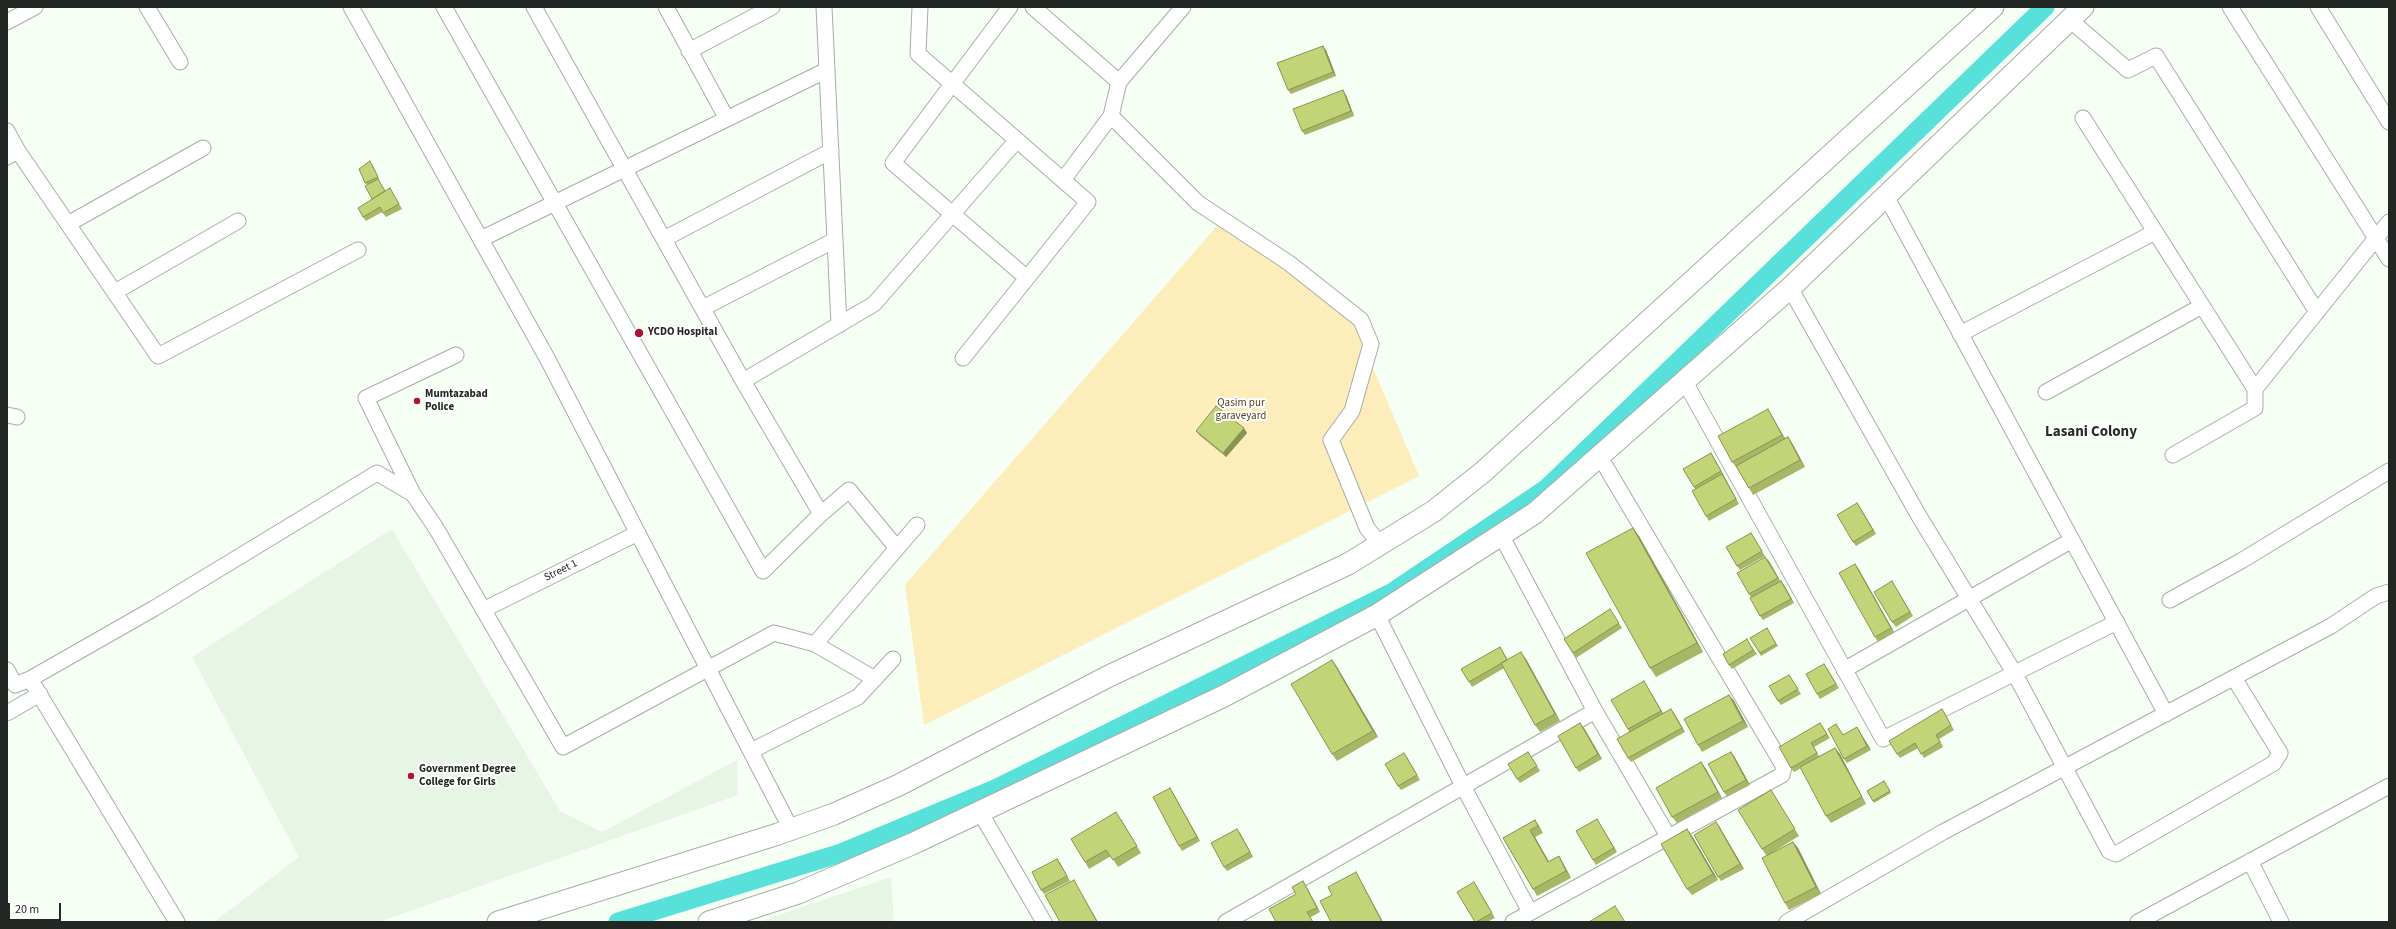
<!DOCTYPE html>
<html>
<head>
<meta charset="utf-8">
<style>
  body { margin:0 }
  #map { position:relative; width:2396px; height:929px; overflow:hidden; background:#f5fff3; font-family:"Source Sans 3",sans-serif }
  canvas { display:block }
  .frame { position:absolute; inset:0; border:8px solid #232723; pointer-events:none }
  .scale { position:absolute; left:8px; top:903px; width:53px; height:18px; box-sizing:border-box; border:2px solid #232723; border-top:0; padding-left:5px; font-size:12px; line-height:14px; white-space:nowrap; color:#232723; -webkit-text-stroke:3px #fff; paint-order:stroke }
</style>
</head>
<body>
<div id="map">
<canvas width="2396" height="929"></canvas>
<div class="frame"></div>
<div class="scale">20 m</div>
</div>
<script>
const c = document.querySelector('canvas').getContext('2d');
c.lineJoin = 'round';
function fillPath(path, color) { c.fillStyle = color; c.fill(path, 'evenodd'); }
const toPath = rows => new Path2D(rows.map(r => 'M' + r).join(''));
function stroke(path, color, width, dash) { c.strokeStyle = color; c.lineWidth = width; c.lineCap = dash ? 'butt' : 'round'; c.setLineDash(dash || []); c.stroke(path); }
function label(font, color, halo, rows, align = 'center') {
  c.font = font + ' "Source Sans 3",sans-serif'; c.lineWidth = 4; c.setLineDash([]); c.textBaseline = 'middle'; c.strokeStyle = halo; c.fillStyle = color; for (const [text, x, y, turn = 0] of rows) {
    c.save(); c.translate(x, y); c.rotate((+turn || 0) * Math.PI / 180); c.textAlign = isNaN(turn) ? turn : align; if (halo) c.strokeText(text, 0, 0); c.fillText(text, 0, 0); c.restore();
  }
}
const built = toPath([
  [392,529,560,811,602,832,737,760,738,795,379,922,214,922,299,857,192,657],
  [891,877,894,922,758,922]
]);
const green = toPath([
  [1217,226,1347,307,1419,476,924,725,905,585]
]);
const canal = toPath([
  [618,922,841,853,995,789,1393,592,1546,489,2045,7]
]);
const street = toPath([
  [147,7,180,62],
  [351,7,547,358,791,829],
  [444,7,763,571,821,514,743,381,534,7],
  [666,7,727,119],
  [824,7,839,325],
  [920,7,918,54,1088,202,963,358],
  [1010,7,893,163,1027,278],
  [1033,7,1119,82],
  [2230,7,2389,259],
  [2318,7,2389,122],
  [2070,20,2128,70,2156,56,2317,312],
  [7,22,35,7],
  [689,51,772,7],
  [1111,116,1198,203,1289,263,1361,320,1371,344,1352,411,1331,440,1367,528,1380,544],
  [2083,118,2255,389,2255,408,2173,455],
  [7,131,18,151],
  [7,157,18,151,158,356,358,250],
  [1063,180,1111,116,1119,82,1183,7],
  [1886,196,2166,714],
  [68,224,203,148],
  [481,239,827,70],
  [664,239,831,151],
  [1790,288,1919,516,2015,674,2109,851,2116,854,2274,763,2280,753,2234,678],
  [115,292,238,221],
  [703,308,835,240],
  [1960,334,2155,232],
  [743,381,874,304,1017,140],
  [1685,382,1883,739,2117,622],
  [2255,389,2389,222],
  [2046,392,2202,306],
  [7,415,17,417],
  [413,494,366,398,456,355],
  [821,514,849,490,896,547],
  [1501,535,1595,711,1668,836],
  [2170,600,2241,561,2389,471],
  [483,610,638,533],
  [1377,615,1463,786,1530,912],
  [815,644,917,525],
  [7,670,15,685,30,679],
  [1844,670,2072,540],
  [7,713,40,694],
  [751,751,858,697,893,659],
  [980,812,1044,922],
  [2250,861,2281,922],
  [177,922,30,679,153,609,377,473,413,494,436,528,563,747,774,633,815,644,875,679],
  [1226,922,1595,711],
  [1513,922,1782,775,1784,767,1600,457],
  [1787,922,1943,832,2331,626,2376,596,2389,592],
  [2138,922,2389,786]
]);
const secondary = toPath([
  [498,922,778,834,834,814,899,785,1109,676,1348,564,1434,511,1483,472,1993,7],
  [709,922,798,893,912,844,1224,696,1377,615,1535,513,1790,288,2083,7]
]);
const wall = toPath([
  [1326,50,1336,76,1291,94,1288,90],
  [1346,95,1354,116,1305,135,1302,131],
  [372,164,379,179,378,179,385,191,393,193,402,209,386,217,382,212,366,221,363,217,372,199,367,185,365,183],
  [1768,409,1772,416,1785,438,1788,437,1792,443,1805,467,1753,495,1749,488,1737,468,1732,462],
  [1196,431,1247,433,1226,457,1199,435],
  [1711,453,1724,475,1724,476,1739,504,1709,521,1706,516,1695,489,1683,469],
  [1857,503,1876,534,1856,546,1853,542],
  [1751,533,1765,556,1740,570,1737,566],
  [1639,536,1703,652,1656,677,1650,668],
  [1765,557,1780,581,1781,581,1784,585,1794,603,1763,620,1760,616,1751,597,1749,594],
  [1858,568,1894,632,1878,642,1875,637],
  [1892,581,1913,616,1896,627,1892,622],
  [1610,609,1622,628,1576,658,1564,639],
  [1767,628,1778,646,1761,656,1750,638],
  [1750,644,1757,654,1732,669,1729,665],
  [1500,647,1508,660,1526,659,1560,721,1540,732,1535,725,1504,668,1472,687,1469,682],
  [1332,660,1337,667,1378,737,1337,761,1332,754],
  [1827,668,1839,688,1820,699,1817,694],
  [1789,675,1801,694,1781,705,1778,701],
  [1644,681,1663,713,1674,713,1685,732,1631,762,1628,758,1629,732,1628,729],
  [1729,695,1734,701,1748,727,1702,752,1698,745],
  [1945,714,1954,730,1939,739,1943,747,1924,758,1918,748,1900,758,1897,754],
  [1820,723,1830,738,1814,747,1819,756,1835,748,1840,754,1866,804,1831,823,1826,816,1801,768,1794,772,1791,768],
  [1836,724,1843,735,1860,732,1871,750,1847,763,1844,759],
  [1584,728,1602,759,1579,772,1576,768],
  [1531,756,1540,771,1520,783,1517,779],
  [1734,756,1750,785,1727,797,1724,792],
  [1407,757,1420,780,1401,790,1398,786],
  [1701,762,1706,769,1722,798,1677,823,1672,817],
  [1884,781,1891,793,1874,803,1867,791],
  [1170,788,1173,793,1200,841,1182,851,1179,846],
  [1771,790,1799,836,1773,852,1793,842,1798,848,1821,894,1789,910,1785,903,1766,855,1762,849],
  [1121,819,1141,853,1118,867,1111,856,1089,869,1085,862],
  [1597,819,1617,852,1596,865,1593,860],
  [1535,820,1543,833,1535,837,1549,862,1559,856,1563,863,1571,878,1537,896,1533,889,1503,838],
  [1719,826,1744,869,1721,881,1718,877],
  [1687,829,1692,836,1718,880,1692,895,1687,889],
  [1240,833,1253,857,1227,871,1224,867],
  [1057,859,1060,863,1070,881,1044,894,1041,890],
  [1303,881,1306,886,1320,912,1311,917,1269,909,1296,894],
  [1474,882,1495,918,1487,922,1475,922]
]);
const shadedWall = toPath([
  [1323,46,1326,50,1336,76,1333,72],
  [1343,90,1346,95,1354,116,1351,111],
  [1768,409,1772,416,1786,441,1782,435],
  [1244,428,1247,433,1226,457,1223,453],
  [1788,437,1792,443,1805,467,1800,460],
  [1722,474,1725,478,1739,504,1736,499],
  [1857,503,1860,507,1876,534,1873,530],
  [1633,528,1639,536,1703,652,1697,643],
  [1765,557,1769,561,1781,582,1778,578],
  [1855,564,1858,568,1894,632,1891,628],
  [1781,581,1784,585,1794,603,1791,599],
  [1521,652,1526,659,1560,721,1555,714],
  [1332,660,1337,667,1378,737,1373,731],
  [1644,681,1647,686,1664,715,1661,711],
  [1729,695,1734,701,1748,727,1743,721],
  [1671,709,1674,713,1685,732,1682,728],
  [1580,723,1584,728,1602,759,1598,754],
  [1857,727,1860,732,1871,750,1867,746],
  [1835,748,1840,754,1866,804,1862,797],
  [1731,752,1734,756,1750,785,1746,780],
  [1701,762,1706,769,1722,798,1718,792],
  [1170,788,1173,793,1200,841,1197,837],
  [1597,819,1600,824,1617,852,1614,848],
  [1535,820,1539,826,1543,833,1538,826],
  [1716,822,1719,826,1744,869,1740,864],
  [1237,829,1240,833,1253,857,1250,852],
  [1687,829,1692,836,1718,880,1713,874],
  [1530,830,1535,837,1553,869,1548,862],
  [1793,842,1798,848,1821,894,1816,887],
  [1559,856,1563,863,1571,878,1566,871],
  [1057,859,1060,863,1070,881,1067,876],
  [1356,872,1360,879,1383,922,1382,922],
  [1074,880,1098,922,1097,922],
  [1303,881,1306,886,1320,912,1317,908]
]);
const building = toPath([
  [1323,46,1333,72,1288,90,1277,63,1323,46],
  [1343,90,1351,111,1302,131,1293,109,1343,90],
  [370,161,378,177,365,183,359,169,370,161],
  [378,179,385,191,372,199,365,186,378,179],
  [390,188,399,204,383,213,380,207,363,217,358,208,390,188],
  [1216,406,1244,428,1223,453,1196,431,1216,406],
  [1768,409,1782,435,1732,462,1718,436,1768,409],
  [1788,437,1800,460,1749,488,1736,466,1788,437],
  [1711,453,1721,471,1694,487,1683,469,1711,453],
  [1722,474,1736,499,1706,516,1692,491,1722,474],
  [1857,503,1873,530,1853,542,1837,515,1857,503],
  [1633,528,1697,643,1650,668,1586,553,1633,528],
  [1751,533,1762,551,1737,566,1726,547,1751,533],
  [1765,557,1778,578,1749,594,1737,573,1765,557],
  [1855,564,1891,628,1875,637,1839,573,1855,564],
  [1781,581,1791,599,1760,616,1750,598,1781,581],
  [1892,581,1910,612,1892,622,1874,592,1892,581],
  [1610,609,1619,623,1573,653,1564,639,1610,609],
  [1767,628,1776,644,1760,653,1750,638,1767,628],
  [1747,639,1753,650,1729,665,1723,654,1747,639],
  [1500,647,1507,660,1469,682,1461,669,1500,647],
  [1521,652,1555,714,1535,725,1501,663,1521,652],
  [1332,660,1373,731,1332,754,1291,684,1332,660],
  [1824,664,1836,684,1817,694,1806,674,1824,664],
  [1789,675,1798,689,1778,701,1769,686,1789,675],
  [1644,681,1661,711,1628,729,1611,700,1644,681],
  [1729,695,1743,721,1698,745,1684,719,1729,695],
  [1671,709,1682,728,1628,758,1617,739,1671,709],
  [1942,709,1951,725,1936,735,1940,742,1921,754,1915,743,1897,754,1889,741,1942,709],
  [1580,723,1598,754,1576,768,1558,736,1580,723],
  [1820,723,1827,734,1811,743,1817,753,1791,768,1779,747,1820,723],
  [1836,724,1843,735,1857,727,1867,746,1844,759,1828,729,1836,724],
  [1835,748,1862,797,1826,816,1800,767,1835,748],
  [1528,752,1537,766,1517,779,1508,764,1528,752],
  [1731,752,1746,780,1724,792,1708,764,1731,752],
  [1404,753,1417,775,1398,786,1385,764,1404,753],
  [1701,762,1718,792,1672,817,1656,788,1701,762],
  [1884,781,1890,791,1873,801,1867,791,1884,781],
  [1170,788,1197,837,1179,846,1153,797,1170,788],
  [1771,790,1795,829,1762,849,1738,810,1771,790],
  [1116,812,1137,846,1113,860,1106,850,1085,862,1071,839,1116,812],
  [1597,819,1614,848,1593,860,1576,831,1597,819],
  [1535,820,1538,826,1530,830,1548,862,1559,856,1566,871,1533,889,1503,838,1535,820],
  [1716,822,1740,864,1718,877,1694,835,1716,822],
  [1237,829,1250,852,1224,867,1211,843,1237,829],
  [1687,829,1713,874,1687,889,1661,844,1687,829],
  [1793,842,1816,887,1785,903,1762,858,1793,842],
  [1057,859,1067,876,1041,890,1032,872,1057,859],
  [1356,872,1382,922,1331,922,1320,901,1332,895,1328,887,1356,872],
  [1074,880,1097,922,1060,922,1045,895,1074,880],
  [1303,881,1317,908,1307,912,1313,922,1276,922,1269,909,1296,894,1292,887,1303,881],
  [1474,882,1492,913,1476,922,1475,922,1457,892,1474,882],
  [1615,906,1625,922,1589,922,1615,906]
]);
const markers = [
  [639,333,5,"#ab1532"],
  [417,401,4,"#ab1532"],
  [411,776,4,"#ab1532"]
];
const poiNames = [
  ["YCDO Hospital",648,333],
  ["Mumtazabad",425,395],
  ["Police",425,408],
  ["Government Degree",419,770],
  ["College for Girls",419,783]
];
const parkNames = [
  ["Qasim pur",1241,404],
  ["garaveyard",1241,417]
];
const streetNames = [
  ["Street 1",561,571,-26]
];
const districtNames = [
  ["Lasani Colony",2091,433]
];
fillPath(built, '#e6f5e4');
fillPath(green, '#fdedba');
stroke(canal, '#58e1db', 19);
stroke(street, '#a5aea4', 17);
stroke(secondary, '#a5aea4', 23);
stroke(street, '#fff', 15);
stroke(secondary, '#fff', 21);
fillPath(wall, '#a8b667');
fillPath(shadedWall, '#889454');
fillPath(building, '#c3d478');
stroke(building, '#889454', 1);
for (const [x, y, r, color] of markers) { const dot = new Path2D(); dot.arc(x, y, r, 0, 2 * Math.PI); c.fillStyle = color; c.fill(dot); stroke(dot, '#fff', 1.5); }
label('bold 11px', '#232723', '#fff', poiNames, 'left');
label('11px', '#50441c', '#fff', parkNames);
label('11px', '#232723', '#fff', streetNames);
label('bold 15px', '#272e26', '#fff', districtNames);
</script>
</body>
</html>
